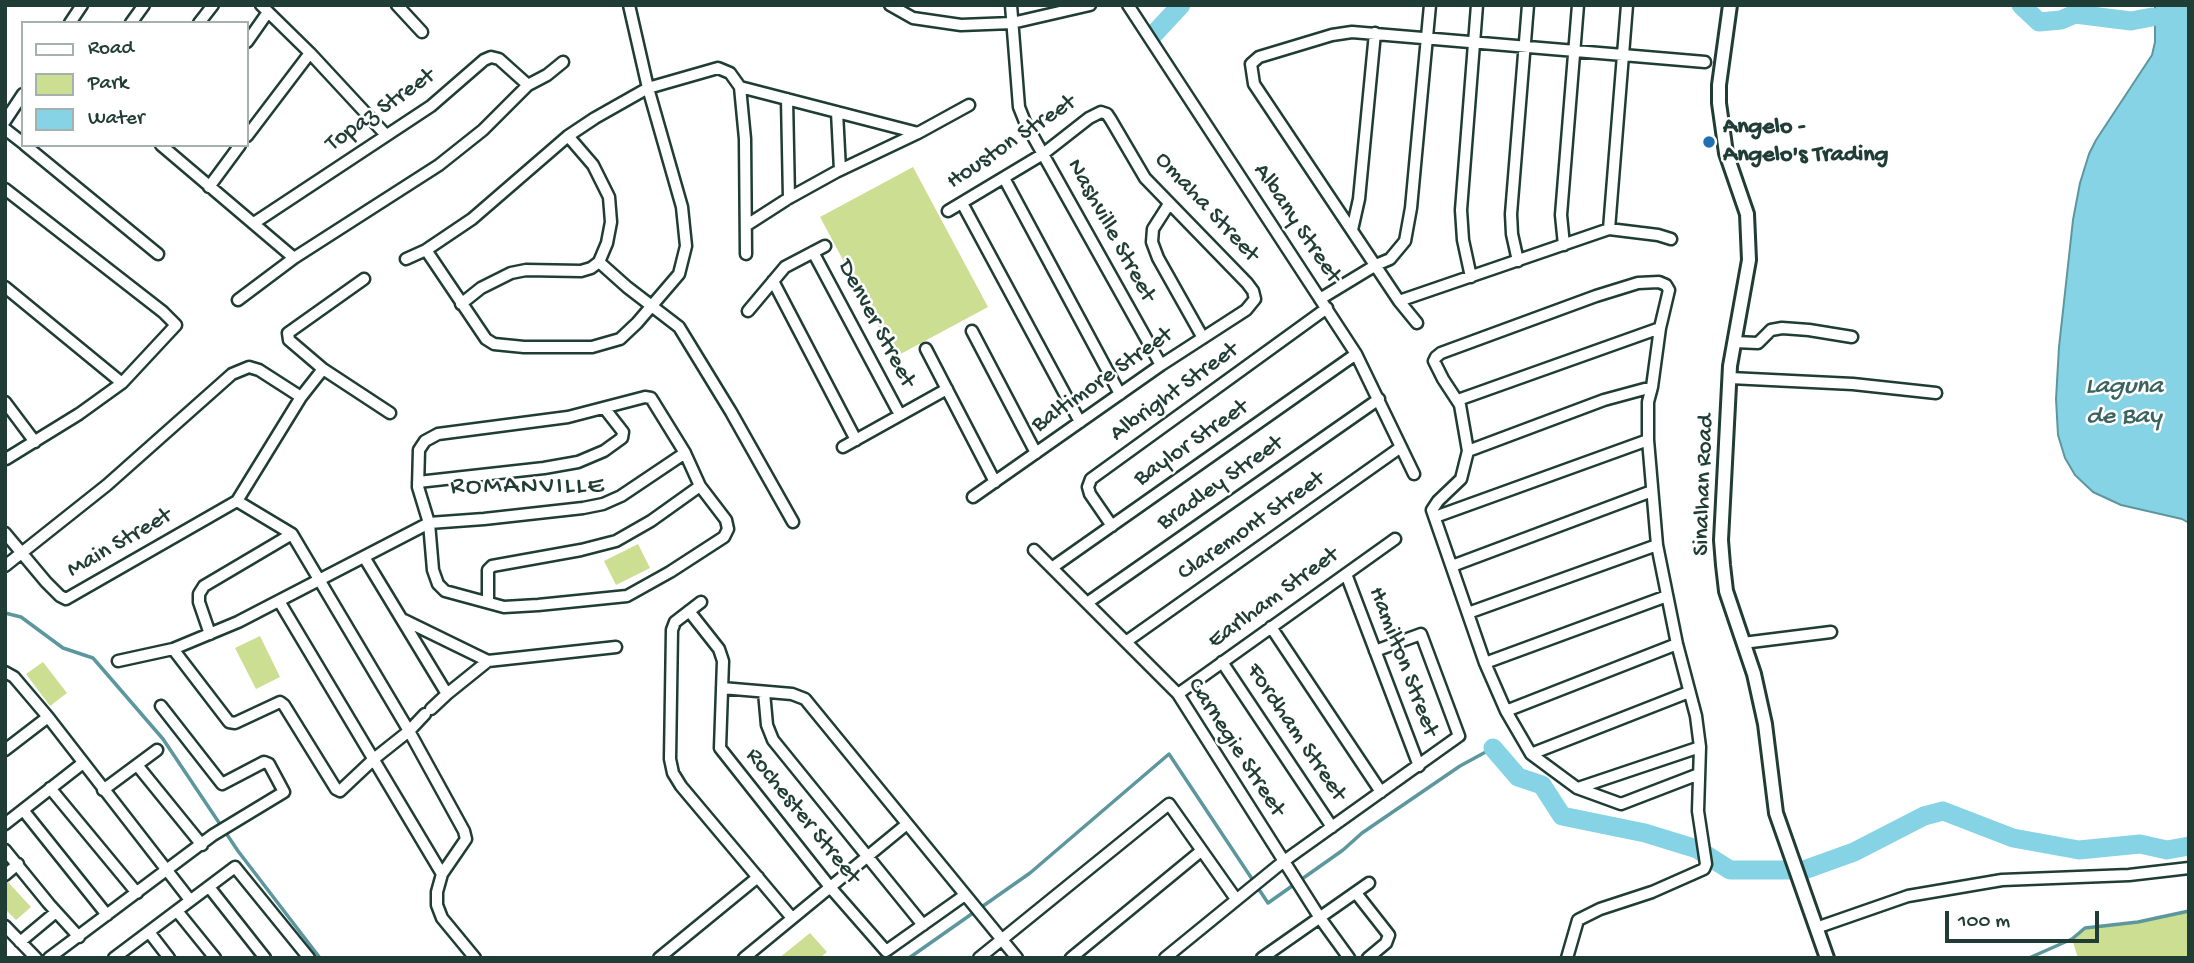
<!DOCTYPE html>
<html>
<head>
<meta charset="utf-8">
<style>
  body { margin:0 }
  #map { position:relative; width:2194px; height:963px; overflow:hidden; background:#fff; font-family:"Gochi Hand",sans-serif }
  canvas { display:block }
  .frame { position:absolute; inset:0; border:7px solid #1f3d34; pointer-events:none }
  .legend { position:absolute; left:21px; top:21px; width:228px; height:126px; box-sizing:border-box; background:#fff; border:2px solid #a5b1ae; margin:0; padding:9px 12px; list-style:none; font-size:21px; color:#1f3d34 }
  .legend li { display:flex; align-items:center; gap:14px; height:35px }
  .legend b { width:35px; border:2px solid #a5b1ae }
  .scale { position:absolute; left:1945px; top:911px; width:154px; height:32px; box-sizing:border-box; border:4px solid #1f3d34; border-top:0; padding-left:9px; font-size:21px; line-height:24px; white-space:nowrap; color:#1f3d34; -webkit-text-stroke:5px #fff; paint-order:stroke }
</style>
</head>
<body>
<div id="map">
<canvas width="2194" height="963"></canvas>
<div class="frame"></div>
<ul class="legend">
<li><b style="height:9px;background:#fff"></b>Road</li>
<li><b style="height:19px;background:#ccde92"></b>Park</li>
<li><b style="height:19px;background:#86d3e5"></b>Water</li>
</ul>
<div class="scale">100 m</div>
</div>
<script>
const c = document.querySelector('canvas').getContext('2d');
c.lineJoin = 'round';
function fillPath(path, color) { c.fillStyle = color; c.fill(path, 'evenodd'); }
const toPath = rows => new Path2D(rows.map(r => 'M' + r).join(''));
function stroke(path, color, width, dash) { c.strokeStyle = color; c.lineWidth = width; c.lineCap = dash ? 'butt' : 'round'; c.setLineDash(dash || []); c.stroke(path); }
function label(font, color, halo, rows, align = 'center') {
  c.font = font + ' "Gochi Hand",sans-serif'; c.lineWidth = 5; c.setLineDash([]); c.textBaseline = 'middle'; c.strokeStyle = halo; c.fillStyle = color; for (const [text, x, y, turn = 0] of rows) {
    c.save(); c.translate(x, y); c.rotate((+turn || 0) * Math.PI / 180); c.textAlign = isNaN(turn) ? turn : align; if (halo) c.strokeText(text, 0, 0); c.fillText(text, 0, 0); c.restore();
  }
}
const green = toPath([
  [913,167,988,307,895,357,820,217],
  [638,544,650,568,616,585,604,561],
  [260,636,280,677,256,689,235,648],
  [43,662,67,693,50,706,26,674],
  [7,881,31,907,16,920,5,909,5,882],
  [2189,911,2189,958,2078,958,2072,939,2085,928,2138,922],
  [810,933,827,952,820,958,779,958]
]);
const water = toPath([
  [2155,5,2189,5,2189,523,2182,519,2121,505,2093,492,2075,475,2065,458,2058,435,2056,399,2059,347,2073,220,2080,183,2089,154,2096,140,2152,55,2155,42,2155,5]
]);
const stream = toPath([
  [2152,17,2155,16],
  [5,613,21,617,63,648,93,658,163,739,238,851,320,958],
  [909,958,1030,873,1169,754,1268,903,1343,850,1362,833,1460,766,1493,748],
  [2029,958,2072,939,2085,928,2138,922,2189,911]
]);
const river = toPath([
  [2021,5,2039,22,2061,20,2075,14,2131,21,2152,17],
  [1154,34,1181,5],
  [1493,748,1518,777,1542,785,1562,816,1645,833,1697,849,1730,870,1804,870,1854,852,1924,816,1943,811,2013,838,2079,850,2140,844,2167,850,2189,846]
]);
const minor = toPath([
  [261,5,310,53,386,135],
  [397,5,422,32],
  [890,5,913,18,961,25,1012,23,1090,5],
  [1011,5,1019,107,1025,122,1161,365],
  [1128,5,1356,354,1414,474],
  [70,23,82,5],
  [131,23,144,5],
  [199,23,213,5],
  [247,42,268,12],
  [740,87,918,133,836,172,789,198,747,225],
  [787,99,789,198],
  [837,112,840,170],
  [5,121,23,94],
  [5,129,23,143],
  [918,133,969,105],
  [247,136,310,53],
  [25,145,158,254],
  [161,145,294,258],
  [1004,178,1120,394],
  [209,187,240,145],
  [5,189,163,312,176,325,122,383,79,414,6,459],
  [962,203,1080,422],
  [1169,204,1153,229,1152,242,1158,258,1203,338],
  [948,211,1043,154,1089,118,1101,112,1107,114,1111,120,1145,178,1247,283,1253,291,1255,299,1246,310,1161,365,973,497],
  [254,223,431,106,484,60,491,57,499,59,528,85],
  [1609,229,1658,235,1671,239],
  [1352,230,1359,199,1375,33],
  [1564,245,1561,215,1578,5],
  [426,250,486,339,494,344,524,347,592,347,620,339,637,323,679,274,686,246,682,207,648,88,629,5],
  [813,252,900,415],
  [406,259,426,250,472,219,568,136,595,118,648,88,718,68,730,73,740,87,745,139,746,254],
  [1518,261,1512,234,1511,214,1528,5],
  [599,262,627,287,679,327,731,412,793,522],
  [1471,277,1463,240,1461,210,1477,5],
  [773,281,856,440],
  [5,287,122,383],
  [1320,299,1376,265,1390,259,1405,241,1411,208,1430,5],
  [238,300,294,258,439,165,483,130,528,85,547,75,563,62],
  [1399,301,1609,229,1627,5],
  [461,304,481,288,511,273,526,270,581,271,591,268,599,262,607,243,611,222,609,197,593,165,568,136],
  [748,311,785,267,825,246],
  [1417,323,1399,301,1254,84,1251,64,1259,57,1332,35,1352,32,1705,62],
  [972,331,1036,453],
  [1734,342,1758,343,1771,330,1782,328,1809,330,1852,337],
  [926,349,995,482],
  [323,369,390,413],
  [1730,378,1853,384,1936,393],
  [645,397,651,398,685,453,700,486,726,520,728,529,724,537,670,572,627,596,538,605,504,607,445,591,438,584,433,570,429,523,418,487,419,450,425,441,438,434,568,417,645,397],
  [1458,400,1660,328],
  [5,402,35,442],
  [843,447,947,389],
  [1468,451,1604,400,1652,387,1660,328,1669,290,1666,285,1659,282,1638,283,1596,296,1441,353,1436,357,1434,361,1443,379,1460,405,1468,451,1461,479,1438,501,1432,510,1485,663,1506,711,1531,754,1577,788,1621,804,1699,774],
  [418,482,544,468,578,462,604,451,622,438,623,432,605,409],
  [237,501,292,534,409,731,464,831,466,839,442,874,437,892,437,905,442,918,475,958],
  [1435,517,1648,440],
  [1112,526,1090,494,1088,487,1091,479,1327,308],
  [5,533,46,582,60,596,66,599,237,501,301,397,323,369,289,340,288,333,364,279],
  [1034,550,1178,694,1320,918,1349,958],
  [364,557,447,694],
  [5,566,107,485,232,374,249,367,259,370,301,397],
  [1452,566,1652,491],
  [1053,567,1356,354],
  [1346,574,1419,766],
  [279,601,442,874],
  [488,602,488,570,492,566,581,550,616,541,651,521,700,486],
  [701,602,675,622,672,630,670,759,673,773,681,786,792,918],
  [1087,603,1379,399],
  [689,611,719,649,723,661,720,748,830,887,886,951,965,895],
  [1468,613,1657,545],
  [404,620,488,661],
  [1271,627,1381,792],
  [210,634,199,602,199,594,204,586,292,534],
  [1127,641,1401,447],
  [1743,643,1831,632],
  [173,649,229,722,235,723,280,702,284,705,336,789,340,791,375,758,409,731,425,714],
  [118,661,173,649,238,622,429,523,484,519,583,508,603,504,621,496,685,453],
  [1222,662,1332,827],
  [1485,663,1667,596],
  [5,672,14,677,48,717,190,900],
  [722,688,792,694,805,699,1017,958],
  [764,692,767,725,773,740,923,925],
  [1178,694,1395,539],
  [431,709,447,694,488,661,616,647],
  [1506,711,1677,644],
  [5,750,48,717],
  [1531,754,1689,692],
  [137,765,202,845],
  [50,788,137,893],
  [1578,788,1700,747],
  [103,790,157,750],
  [23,810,107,915],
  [5,824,83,763],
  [5,850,49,904,79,937],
  [5,875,18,864],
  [209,887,265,958],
  [1356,893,1389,935,1386,943,1368,958],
  [177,911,215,958],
  [5,926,36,958],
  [1816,928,1908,896,2002,880,2129,875,2189,868],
  [149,932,169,958],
  [20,942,56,912],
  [49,958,213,835,284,792,269,764,264,762,222,784,161,706],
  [114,958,235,867,309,958],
  [659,958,758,877],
  [744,958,907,824],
  [979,958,1169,804,1236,899],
  [1071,958,1201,851],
  [1165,958,1284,861,1459,736,1421,634,1375,651],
  [1262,958,1369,883],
  [1567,958,1578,920,1600,909,1652,892,1695,873,1704,869,1706,864,1698,811,1700,747,1696,716,1677,644,1657,545,1648,440,1648,402,1652,387]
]);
const tertiary = toPath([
  [1730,5,1719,85,1719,103,1726,153,1747,214,1749,260,1730,366,1721,540,1723,565,1726,591,1754,674,1765,724,1776,813,1827,958]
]);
const markers = [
  [1709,142,7,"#1f6fb2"]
];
const streetNames = [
  ["Topaz Street",381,111,-35],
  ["Houston Street",1012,143,-34],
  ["Omaha Street",1206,208,47],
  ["Albany Street",1296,224,56],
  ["Nashville Street",1110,231,61],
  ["Denver Street",875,324,62],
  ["Baltimore Street",1103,381,-35],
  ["Albright Street",1175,393,-36],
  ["Baylor Street",1192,444,-35],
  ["Bradley Street",1221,484,-35],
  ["Sinalhan Road",1705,485,-88],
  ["Claremont Street",1252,527,-35],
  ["Main Street",120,544,-30],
  ["Earlham Street",1274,599,-36],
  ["Hamilton Street",1402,662,69],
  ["Fordham Street",1295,733,56],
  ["Carnegie Street",1235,748,57],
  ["Rochester Street",802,817,51]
];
const poiNames = [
  ["Angelo -",1723,128],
  ["Angelo's Trading",1723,156]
];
const waterNames = [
  ["Laguna",2124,388],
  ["de Bay",2124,418]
];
const neighbourhoodNames = [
  ["ROMANVILLE",528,488]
];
fillPath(green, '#ccde92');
fillPath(water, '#86d3e5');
stroke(water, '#5d979e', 2);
stroke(stream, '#5d979e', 3.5);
stroke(river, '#86d3e5', 19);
stroke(minor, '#1f3d34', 15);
stroke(tertiary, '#1f3d34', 18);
stroke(minor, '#fff', 10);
stroke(tertiary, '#fff', 12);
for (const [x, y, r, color] of markers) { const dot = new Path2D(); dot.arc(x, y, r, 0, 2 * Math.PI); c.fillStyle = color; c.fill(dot); stroke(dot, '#fff', 2.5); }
label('24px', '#1f3d34', '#fff', streetNames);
label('bold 24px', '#1f3d34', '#fff', poiNames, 'left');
label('italic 26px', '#396260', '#fff', waterNames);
c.letterSpacing = '2px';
label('26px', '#1f3d34', '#fff', neighbourhoodNames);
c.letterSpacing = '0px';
</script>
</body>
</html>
